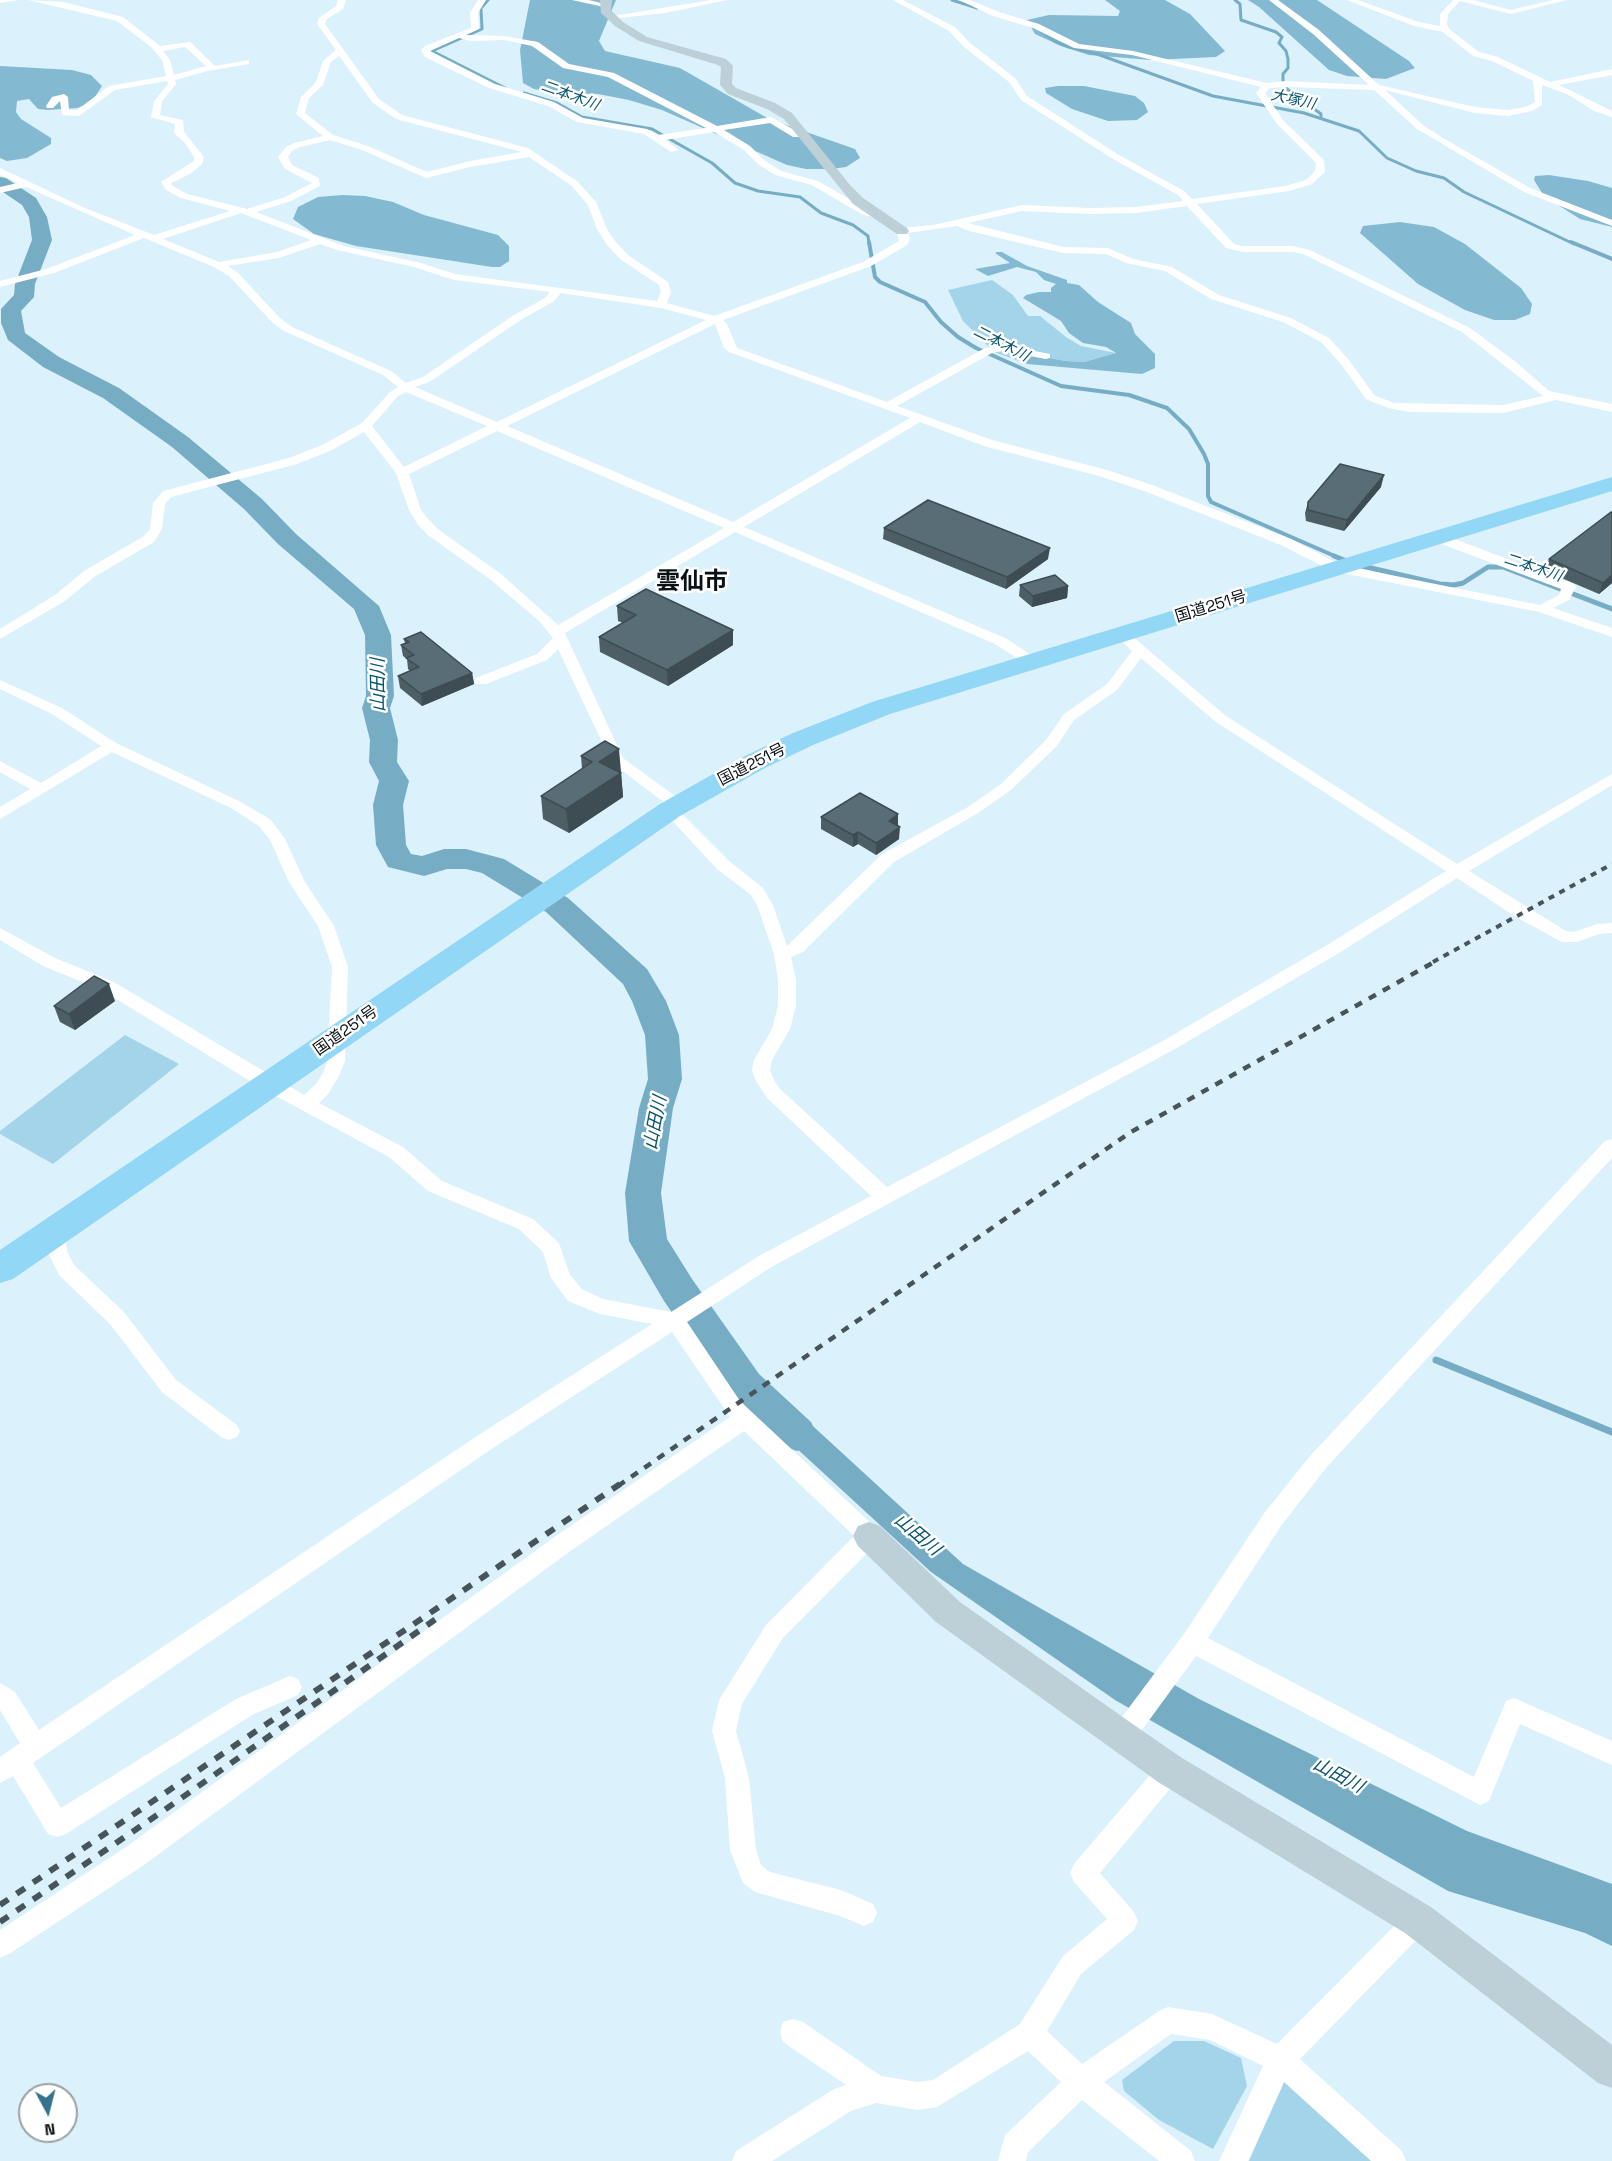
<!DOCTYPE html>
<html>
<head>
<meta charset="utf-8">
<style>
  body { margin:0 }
  #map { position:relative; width:1612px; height:2161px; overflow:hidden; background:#dbf1fc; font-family:"Space Grotesk",sans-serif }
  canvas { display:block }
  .north { position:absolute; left:18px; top:2083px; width:60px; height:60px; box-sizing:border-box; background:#fff; border:2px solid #9da0a1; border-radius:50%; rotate:173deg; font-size:16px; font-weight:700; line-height:24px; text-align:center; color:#091114 }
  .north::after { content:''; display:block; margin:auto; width:21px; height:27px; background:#37718a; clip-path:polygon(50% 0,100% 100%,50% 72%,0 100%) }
</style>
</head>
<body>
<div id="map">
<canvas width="1612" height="2161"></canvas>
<div class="north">N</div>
</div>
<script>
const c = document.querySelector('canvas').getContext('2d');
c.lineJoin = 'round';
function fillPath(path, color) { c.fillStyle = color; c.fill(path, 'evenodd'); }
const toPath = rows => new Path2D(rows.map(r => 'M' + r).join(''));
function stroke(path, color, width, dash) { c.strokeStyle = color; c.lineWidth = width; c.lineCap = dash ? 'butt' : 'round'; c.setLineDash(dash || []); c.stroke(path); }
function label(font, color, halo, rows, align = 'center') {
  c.font = font + ' "Space Grotesk","Noto Sans JP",sans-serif'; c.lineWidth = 5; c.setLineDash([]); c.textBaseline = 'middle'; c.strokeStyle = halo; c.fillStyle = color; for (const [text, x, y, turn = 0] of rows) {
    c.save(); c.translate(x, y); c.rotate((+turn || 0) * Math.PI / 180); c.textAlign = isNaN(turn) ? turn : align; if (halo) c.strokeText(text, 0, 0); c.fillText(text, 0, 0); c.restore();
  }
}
const green = toPath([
  [992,280,1013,295,1028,316,1040,316,1066,337,1081,346,1116,353,1084,362,1065,361,1030,354,1027,355,1027,364,994,352,963,321,948,290],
  [125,1035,179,1064,53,1164,0,1134,0,1131],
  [1174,2041,1204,2041,1241,2058,1247,2086,1213,2149,1159,2120,1124,2091,1122,2080],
  [1285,2080,1373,2161,1249,2161]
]);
const forest = toPath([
  [530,0,616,0,599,41,605,51,680,68,769,119,855,149,860,158,846,167,831,169,806,169,787,165,662,110,629,100,598,94,556,93,534,89,523,83,520,50],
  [1105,0,1165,0,1190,14,1225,51,1216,57,1151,60,1089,55,1061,46,1035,34,1027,20,1049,15,1118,16,1120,11],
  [1248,0,1317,0,1409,61,1415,68,1386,79,1347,76,1329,70,1259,7],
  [0,66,72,70,91,75,102,86,91,103,77,108,48,110,38,109,29,99,17,101,16,112,21,119,51,138,51,144,27,158,7,161,0,158],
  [1058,86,1084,86,1135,96,1144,103,1148,112,1137,120,1108,121,1072,109,1046,93,1045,88],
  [1549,175,1588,181,1612,188,1612,227,1580,219,1544,196,1534,180,1535,176],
  [342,195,365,196,393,202,424,215,498,235,509,246,509,261,500,267,492,267,356,246,314,234,293,219,298,207,318,197],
  [1400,222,1434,227,1465,244,1521,288,1532,304,1530,314,1515,320,1494,320,1465,310,1418,284,1360,233,1363,226],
  [997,252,1002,252,1027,266,1067,280,1067,283,1079,285,1098,302,1131,323,1135,334,1155,354,1155,368,1142,374,1027,364,1027,355,1030,354,1065,361,1084,362,1116,353,1106,347,1083,343,1069,333,1061,321,1023,298,1026,295,1039,292,1051,292,1051,288,1056,284,1044,280,1036,272,1017,267,988,276,975,269,1010,263,995,253]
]);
const water = toPath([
  [778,1394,963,1564,1199,1699,1467,1831,1612,1884,1612,1946,1585,1933,1448,1891,1115,1700,931,1572,755,1410]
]);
const streamFar3 = toPath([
  [488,0,481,8,482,29,432,51,505,88],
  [952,0,977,8],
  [1235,0,1240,4,1241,20,1276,32,1282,37,1279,43,1286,51,1288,59,1288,68,1283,74,1283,82],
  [1038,29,1056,42,1069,47,1097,54,1213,96,1304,113,1359,131,1387,158,1416,171,1444,178,1464,192,1574,244],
  [1283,86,1321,114,1321,117],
  [524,93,557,103,582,117,652,129,712,163,735,183,758,191,800,197,821,213,853,225,868,236,869,244]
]);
const streamFar2 = toPath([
  [869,242,875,277,880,282,925,302,941,322,958,337,976,348,1061,386,1129,395,1167,408,1189,429,1204,454,1208,464,1208,496,1211,502,1337,557],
  [1571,242,1612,259]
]);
const streamFar1 = toPath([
  [1334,556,1349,562],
  [1358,565,1440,584,1454,585,1463,583,1488,567,1503,567,1612,609]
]);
const stream = toPath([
  [1436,1360,1612,1432]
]);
const river = toPath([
  [0,177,6,178,36,198,47,217,52,240,35,284,34,297,21,311,25,333,59,357,119,388,188,437,262,499,296,534,379,606,391,635,394,696,390,708,398,740,397,762,409,781,403,805,406,845,411,854,422,856,444,849,466,849,504,859,568,898,647,969,666,1001,679,1035,682,1079,673,1108,661,1193,667,1239,692,1279,759,1374,811,1422,817,1434,811,1446,797,1451,783,1446,731,1398,664,1301,629,1241,625,1193,639,1108,648,1079,645,1035,632,1001,623,984,546,912,482,873,466,869,447,869,424,876,388,867,376,845,373,805,379,781,369,762,370,740,362,708,366,696,365,635,354,609,278,544,244,509,172,447,103,398,43,367,8,340,1,323,1,309,14,295,15,284,32,240,29,217,22,205,0,190,0,177]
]);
const street = toPath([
  [0,0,19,0,0,3,0,0],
  [28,0,63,2,123,17,160,46,190,42,215,66,249,60,249,64,208,71,175,80,176,84,162,101,160,115,183,120,184,132,204,157,202,164,190,174,171,183,173,186,187,194,247,209,285,197,312,183,285,169,278,157,286,147,294,143,323,136,296,114,301,97,316,82,323,61,336,50,317,24,319,18,336,6,338,0,346,0,343,9,327,19,325,24,379,99,402,115,528,148,578,182,596,202,607,229,615,241,628,255,668,282,671,292,667,303,714,316,863,262,899,241,897,231,902,228,933,225,1022,205,1090,208,1136,207,1183,201,1178,195,1113,159,1021,100,1009,82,964,47,949,31,893,0,903,0,955,27,970,43,1015,78,1027,96,1119,155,1184,191,1192,199,1285,186,1306,180,1315,171,1316,163,1277,124,1256,93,1261,87,1132,55,1074,48,1033,28,993,16,959,0,970,0,999,12,1039,24,1079,44,1133,51,1267,83,1286,81,1369,85,1313,34,1269,0,1278,0,1319,30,1379,85,1475,107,1508,110,1526,107,1535,102,1533,81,1492,61,1473,56,1443,32,1414,26,1347,0,1358,0,1419,22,1440,26,1440,14,1453,0,1473,0,1511,10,1553,0,1567,0,1511,14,1460,1,1448,14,1447,24,1449,29,1479,52,1498,57,1550,82,1612,69,1612,75,1559,85,1612,111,1612,117,1594,111,1569,95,1542,85,1542,105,1532,111,1508,116,1475,113,1385,90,1423,125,1443,138,1530,188,1612,220,1612,226,1524,192,1417,129,1374,90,1286,87,1270,88,1265,93,1283,120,1324,160,1325,172,1312,184,1289,191,1197,204,1234,244,1243,246,1293,246,1310,250,1470,328,1516,362,1549,391,1612,404,1612,412,1556,400,1503,413,1409,412,1388,408,1366,399,1341,364,1321,342,1283,322,1211,299,1165,271,1126,263,1106,254,1063,253,969,231,957,226,908,233,910,239,907,245,871,266,723,320,727,324,737,348,887,402,985,348,1003,345,1050,354,1050,358,1046,359,1003,351,992,353,897,406,992,440,1107,470,1152,485,1291,539,1341,565,1540,605,1559,595,1561,589,1431,540,1430,537,1431,534,1441,534,1574,584,1576,587,1569,600,1553,608,1612,628,1612,637,1539,612,1332,571,1281,545,1144,491,1099,476,984,446,920,422,744,527,1005,638,1036,658,1038,661,1036,664,1026,664,995,644,735,532,565,633,623,758,683,802,686,805,678,810,729,861,763,888,773,905,787,946,882,854,968,807,1001,784,1046,740,1064,714,1107,684,1132,651,1114,634,1121,630,1126,631,1226,716,1457,864,1612,774,1612,785,1469,871,1566,931,1574,932,1597,924,1612,923,1612,933,1599,934,1577,942,1562,942,1516,917,1457,878,1339,953,1173,1050,773,1266,687,1322,740,1401,877,1529,880,1536,877,1543,782,1639,742,1704,736,1731,749,1778,756,1850,761,1865,770,1872,841,1890,873,1904,877,1913,873,1922,864,1926,840,1916,755,1892,743,1883,730,1850,725,1778,712,1731,719,1700,766,1625,854,1536,744,1431,569,1552,144,1865,9,1954,0,1958,0,1930,126,1847,553,1538,730,1417,672,1332,493,1448,33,1763,61,1808,236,1699,290,1676,298,1679,302,1687,298,1695,252,1715,66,1834,57,1837,48,1834,13,1776,0,1783,0,1757,20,1743,0,1710,0,1683,15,1692,39,1730,477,1436,652,1324,600,1314,568,1301,551,1278,543,1252,519,1229,428,1191,389,1157,263,1089,100,989,43,966,0,940,0,928,55,958,112,981,304,1095,316,1084,324,1071,327,1061,332,967,318,926,289,882,270,840,259,826,231,808,112,752,0,819,0,807,30,789,0,772,0,761,41,783,101,746,52,714,0,689,0,680,62,708,116,743,241,802,271,820,285,839,305,882,334,926,348,967,345,1061,339,1076,328,1094,319,1103,403,1147,442,1181,533,1219,559,1243,570,1275,582,1289,603,1299,671,1312,759,1256,871,1196,767,1098,756,1081,752,1070,754,1060,772,1029,778,1006,778,980,774,954,757,905,751,895,717,869,665,813,662,810,669,806,612,763,558,649,547,660,486,684,476,684,474,681,476,678,537,654,553,638,539,621,491,580,429,536,418,525,409,510,396,473,364,432,330,451,297,464,171,497,165,504,162,529,154,542,94,577,65,601,0,639,0,629,55,595,84,571,144,536,150,529,153,503,163,491,289,458,322,445,362,423,390,392,398,387,383,375,284,331,272,322,229,276,214,267,144,238,54,273,0,287,0,281,46,269,135,235,26,187,0,193,0,187,18,183,0,175,0,168,85,208,154,235,230,211,181,198,166,190,161,182,194,161,194,157,185,143,174,133,175,124,151,117,154,101,168,84,167,81,115,90,79,116,62,115,60,101,53,108,47,108,46,106,52,97,64,94,68,97,69,110,77,110,109,86,166,76,162,60,152,48,117,21,28,0],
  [185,47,206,66,174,75,170,60,163,51,185,47],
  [339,56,373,103,396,119,522,152,470,161,427,172,368,146,333,135,305,113,309,98,323,85,331,62,339,56],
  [330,140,362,150,426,178,470,167,529,157,572,186,588,205,597,229,607,245,620,259,659,285,661,292,657,301,455,274,421,263,344,246,256,212,291,201,320,186,319,178,292,165,288,157,292,151,300,147,330,140],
  [1187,206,1226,248,1243,252,1293,252,1303,254,1462,332,1543,396,1503,405,1394,403,1374,395,1349,360,1329,338,1291,318,1219,295,1172,267,1133,259,1108,248,1063,247,968,223,1022,211,1090,214,1136,213,1187,206],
  [241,213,311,240,277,252,219,262,163,239,241,213],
  [320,244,337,250,414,267,454,280,550,292,545,298,514,315,423,377,406,383,391,371,292,327,280,318,237,272,228,266,279,258,320,244],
  [561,293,661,308,706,320,497,422,415,387,431,381,522,319,553,302,561,293],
  [715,324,724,348,729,352,910,418,733,522,507,426,715,324],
  [406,392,487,426,404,467,372,426,398,396,406,392],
  [497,431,724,528,558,625,501,574,439,530,428,519,421,510,409,474,497,431],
  [1141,658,1216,722,1446,871,1327,945,1161,1042,887,1187,779,1088,774,1080,770,1070,772,1060,790,1029,796,1006,796,980,791,957,803,952,894,862,978,813,1011,790,1057,746,1074,720,1117,690,1141,658],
  [478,0,486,0,478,13,479,29,466,35,504,36,538,42,569,64,614,73,717,126,771,117,798,132,807,133,807,137,793,137,770,123,724,130,750,146,764,160,781,171,818,181,868,210,881,214,876,217,863,215,812,185,775,175,758,164,744,150,714,132,665,140,679,150,671,152,644,134,577,122,548,106,489,88,425,57,421,50,425,46,471,28,470,13,478,0],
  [459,38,471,41,504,40,532,46,563,68,608,77,706,128,658,135,647,129,583,118,554,102,495,84,430,51,459,38],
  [572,0,589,0,608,5,604,7,572,0],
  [711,0,728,0,665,13,611,19,607,17,711,0],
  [1612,1139,1612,1158,1326,1468,1281,1526,1208,1638,1474,1777,1506,1701,1514,1698,1612,1741,1612,1765,1520,1724,1489,1801,1480,1805,1196,1656,1131,1745,1122,1748,1113,1745,1110,1737,1113,1729,1184,1634,1265,1512,1310,1456,1605,1141,1612,1139],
  [55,1224,62,1226,65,1231,67,1251,74,1265,124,1312,176,1380,237,1425,240,1431,237,1437,229,1440,221,1437,162,1392,110,1324,59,1275,47,1251,45,1231,48,1226,55,1224],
  [1170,1758,1179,1762,1182,1770,1179,1778,1100,1873,1134,1912,1138,1921,1134,1930,1081,1974,1047,2031,1082,2064,1159,2011,1168,2007,1212,2014,1277,2044,1409,1911,1418,1907,1427,1911,1431,1920,1427,1929,1300,2059,1402,2151,1406,2161,1371,2161,1284,2082,1248,2161,1219,2161,1263,2066,1210,2040,1171,2034,1104,2082,1191,2151,1195,2161,1159,2161,1082,2100,1028,2152,1026,2161,998,2161,1005,2135,1061,2082,1028,2051,937,2107,917,2110,876,2103,851,2111,772,2161,732,2161,736,2151,834,2089,846,2085,783,2042,780,2032,783,2022,793,2019,803,2022,881,2076,917,2082,933,2080,1020,2024,1063,1956,1107,1919,1074,1882,1070,1873,1074,1864,1161,1762,1170,1758]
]);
const secondary = toPath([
  [600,0,612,0,611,10,623,22,647,37,726,59,733,66,732,84,736,88,775,103,792,113,850,185,863,198,907,228,909,231,907,234,897,234,853,204,784,119,767,109,728,94,720,85,721,67,718,65,639,41,615,26,601,13,600,0],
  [869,1522,880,1526,960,1602,1134,1725,1182,1758,1431,1907,1612,2045,1612,2088,1598,2083,1405,1933,1158,1782,936,1622,858,1546,853,1536,858,1526,869,1522]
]);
const highway = toPath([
  [1612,477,1612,491,890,714,813,745,765,768,680,816,13,1279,0,1283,0,1250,660,804,745,756,793,733,872,702,1612,477]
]);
const railFar2 = toPath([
  [1433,962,1612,864]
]);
const railFar1 = toPath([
  [618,1486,1131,1132,1436,961]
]);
const rail = toPath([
  [0,1905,620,1484],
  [0,1922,163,1811,440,1616]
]);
const wall = toPath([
  [1381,487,1344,531,1306,521,1305,513,1308,502],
  [1612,512,1612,583,1599,594,1545,571,1549,559],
  [884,528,1048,559,1006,589,883,539],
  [1020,585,1068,586,1067,598,1032,607,1019,596],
  [617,606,733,645,668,686,600,652,599,637,623,623,618,621],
  [404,639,472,673,474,684,422,706,400,688,398,676,410,671,408,669,407,659,403,656,401,645,405,643],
  [581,756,621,772,623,797,569,833,543,819,541,796,582,769],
  [821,817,898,826,899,839,876,855,858,844,853,847,821,829],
  [115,1001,75,1030,60,1022,54,1006]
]);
const shadedWall = toPath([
  [1384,475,1381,487,1344,531,1347,520],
  [1050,548,1048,559,1006,589,1007,577],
  [1612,575,1612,583,1599,594,1603,583],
  [1068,586,1067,598,1032,607,1033,596],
  [733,630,733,645,668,686,667,670],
  [472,673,474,684,422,706,421,694],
  [619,749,621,772,601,785,599,762],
  [621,773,623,797,569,833,566,809],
  [898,814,898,827,889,821],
  [900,827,899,839,876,855,876,843],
  [858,832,858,844,853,847,853,835],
  [109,984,115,1001,75,1030,69,1014]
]);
const building = toPath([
  [1340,464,1384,475,1347,520,1308,510,1308,502,1340,464],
  [928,500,1050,548,1007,577,884,528,928,500],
  [1611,512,1612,512,1612,575,1603,583,1549,559,1611,512],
  [1055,575,1068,586,1033,596,1020,585,1055,575],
  [646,589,733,630,667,670,599,637,636,615,617,606,646,589],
  [421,632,472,673,421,694,398,676,419,667,406,658,414,655,401,645,409,642,404,639,421,632],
  [605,741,619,749,599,762,621,773,566,809,541,796,592,762,581,756,605,741],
  [860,793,898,814,889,821,900,827,876,843,858,832,853,835,821,817,860,793],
  [94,976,109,984,69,1014,54,1006,94,976]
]);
const farWaternames = [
  ["二本木川",570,96,20],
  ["大塚川",1293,100,13],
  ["二本木川",1001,344,27],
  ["二本木川",1533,568,18]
];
const streetNames = [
  ["国道251号",1211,607,-17],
  ["国道251号",752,765,-27],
  ["国道251号",346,1031,-35]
];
const waterNames = [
  ["山田川",379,685,-91],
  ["山田川",656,1123,-79],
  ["山田川",917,1535,40],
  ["山田川",1338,1776,28]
];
const farTownnames = [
  ["雲仙市",692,582]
];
fillPath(green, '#a4d4ea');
fillPath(forest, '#83bad2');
fillPath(water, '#76adc5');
stroke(streamFar3, '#76adc5', 3);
stroke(streamFar2, '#76adc5', 4);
stroke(streamFar1, '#76adc5', 5);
stroke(stream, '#76adc5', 7);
fillPath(river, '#76adc5');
fillPath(street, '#fff');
fillPath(secondary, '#bdd0d8');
fillPath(highway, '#92d7f6');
stroke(railFar2, '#475459', 4, [6, 6]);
stroke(railFar1, '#475459', 4.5, [8, 8]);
stroke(rail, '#475459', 6, [10, 10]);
fillPath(wall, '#4d5e65');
fillPath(shadedWall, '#3e4c53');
fillPath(building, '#596d76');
stroke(building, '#3e4c53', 1.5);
label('italic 15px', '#08546d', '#fff', farWaternames);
label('16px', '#091114', '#fff', streetNames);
label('italic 18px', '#08546d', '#fff', waterNames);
label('bold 24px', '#091114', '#fff', farTownnames);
</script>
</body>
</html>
